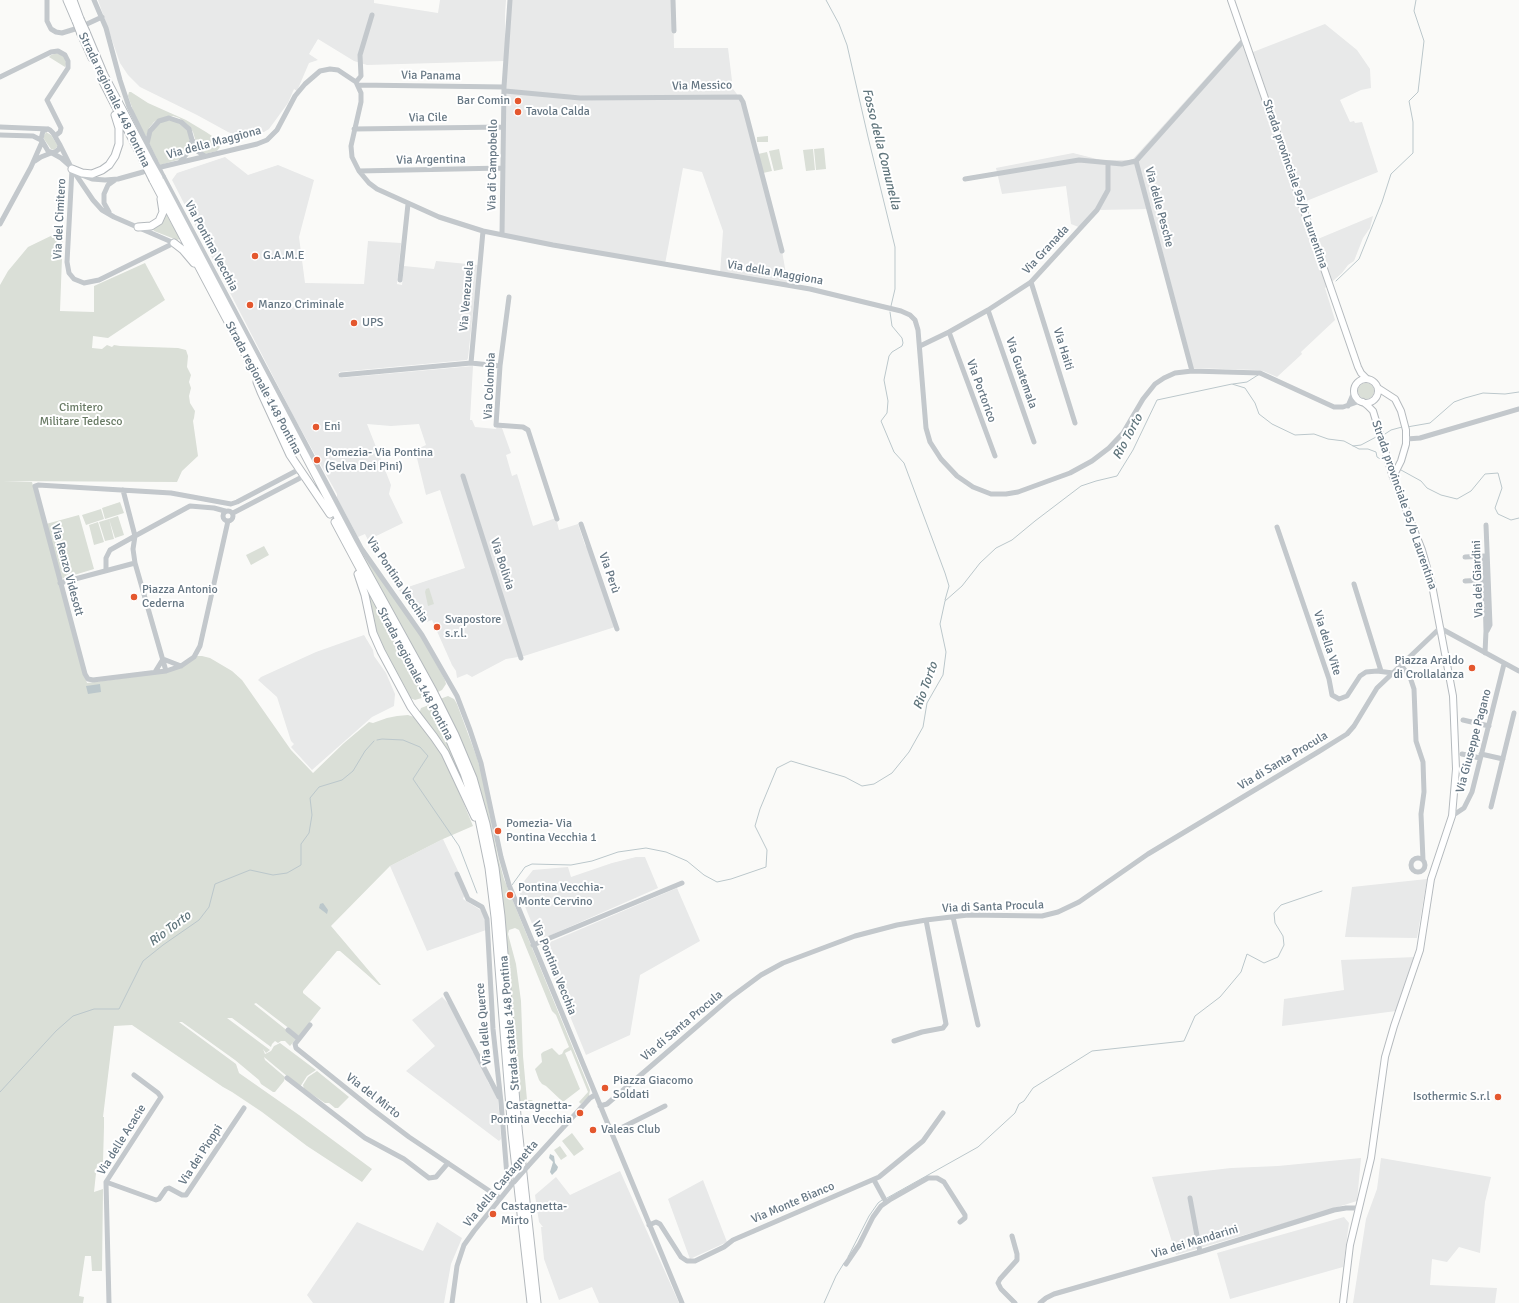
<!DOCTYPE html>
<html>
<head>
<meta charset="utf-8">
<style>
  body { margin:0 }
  canvas { display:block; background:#fafaf8 }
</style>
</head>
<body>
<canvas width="1519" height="1303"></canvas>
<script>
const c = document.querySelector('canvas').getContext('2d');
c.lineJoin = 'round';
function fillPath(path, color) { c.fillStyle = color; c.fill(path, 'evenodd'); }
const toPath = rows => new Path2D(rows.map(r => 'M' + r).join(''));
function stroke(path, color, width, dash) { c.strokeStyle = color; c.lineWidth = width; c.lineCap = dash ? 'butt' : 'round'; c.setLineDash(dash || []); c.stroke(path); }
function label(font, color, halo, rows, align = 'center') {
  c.font = font + ' Signika,sans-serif'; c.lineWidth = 4; c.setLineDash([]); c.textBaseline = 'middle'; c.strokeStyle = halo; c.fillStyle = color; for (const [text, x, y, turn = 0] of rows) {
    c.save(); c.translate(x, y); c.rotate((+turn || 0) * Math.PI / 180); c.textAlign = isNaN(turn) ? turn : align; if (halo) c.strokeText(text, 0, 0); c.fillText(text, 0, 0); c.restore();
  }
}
const built = toPath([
  [98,0,374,0,374,3,438,13,440,0,506,0,505,14,505,61,367,65,354,61,318,39,309,54,318,60,309,63,297,91,294,89,288,103,269,129,264,132,238,136,228,132,197,115,140,87,128,75,120,63],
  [510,0,673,0,674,48,728,48,733,89,743,102,782,251,788,285,720,274,723,231,702,172,683,168,665,264,502,235,503,146],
  [1325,24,1357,50,1370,69,1371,88,1361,90,1340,100,1350,122,1354,121,1355,123,1362,122,1378,172,1304,202,1253,52],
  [1242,38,1280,151,1313,241,1373,216,1370,228,1363,238,1354,261,1348,265,1342,273,1325,288,1335,320,1301,352,1302,354,1277,377,1263,371,1256,370,1193,368,1151,209,1097,210,1081,228,1071,224,1066,186,1002,194,996,168,1073,153,1101,160,1130,160,1133,159],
  [225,157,248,175,278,165,314,180,299,237,305,283,364,284,368,241,401,243,397,284,402,285,404,266,434,269,436,261,478,265,468,358,467,360,339,372,340,378,473,366,470,420,472,420,475,427,496,429,497,427,502,428,511,453,506,455,512,476,517,474,533,526,556,518,559,530,578,524,585,545,588,549,615,627,524,656,506,659,472,677,467,674,457,678,456,671,452,665,432,620,421,624,399,590,465,568,440,490,426,495,415,450,426,445,419,424,391,426,367,424,391,485,389,494,403,523,368,540,365,534,358,537,337,498,337,494,294,417,172,180,177,173],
  [364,635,373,650,374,656,386,673,395,694,394,706,372,717,312,770,291,747,294,744,291,741,277,697,258,680,261,677,316,652],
  [443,839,459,873,464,896,463,899,482,911,484,914,486,930,427,951,390,866],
  [636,857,645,857,658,888,542,939,544,935,535,931,518,889,533,870,568,867,571,877,612,863],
  [1427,879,1417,938,1345,937,1352,887],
  [677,888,700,941,640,975,630,1035,586,1055,541,946],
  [1416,957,1408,982,1396,1011,1282,1026,1284,999,1344,990,1341,960],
  [442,997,449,1004,472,1048,472,1051,474,1052,486,1075,488,1082,498,1099,501,1139,499,1141,406,1071,435,1046,412,1020],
  [1361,1158,1357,1201,1299,1219,1176,1255,1152,1177,1231,1168,1278,1166],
  [1381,1158,1491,1177,1485,1202,1480,1253,1459,1247,1447,1262,1432,1259,1430,1285,1497,1288,1495,1303,1353,1303,1366,1219,1377,1189],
  [620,1171,679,1303,599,1303,592,1287,559,1300,544,1259,541,1227,543,1227,539,1222,535,1195,556,1177,570,1195],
  [703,1180,727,1242,690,1259,668,1199],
  [1344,1217,1349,1223,1343,1267,1230,1299,1217,1253],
  [357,1222,423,1251,437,1222,462,1238,451,1264,444,1303,313,1303,307,1295]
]);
const green = toPath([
  [58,53,65,58,66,64,65,67,49,57,51,55],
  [129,92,131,92,148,103,186,120,206,132,218,140,220,143,220,147,217,151,205,154,198,149,193,132,188,125,179,118,173,116,157,120,154,122,149,128,146,137,135,116,128,96],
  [165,120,176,121,189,132,190,147,181,159,160,165,149,143,150,136,155,126],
  [46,132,51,135,58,146,54,150,51,149,44,139,44,136],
  [768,136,768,142,757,142,757,137],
  [824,148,826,169,816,170,814,149],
  [779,149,783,169,774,171,769,151],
  [813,149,815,170,806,171,803,150],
  [767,152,772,171,763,173,758,154],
  [166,214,180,239,177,240,154,231,153,229,161,223],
  [61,231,63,231,60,311,94,312,94,286,145,263,165,300,108,338,93,336,92,348,102,349,107,345,112,347,114,345,120,346,178,348,186,350,188,356,187,367,191,375,189,382,191,388,189,396,190,403,195,411,194,418,193,421,198,456,182,471,177,482,3,481,32,482,87,683,163,673,197,656,202,656,210,658,232,671,242,680,291,750,313,773,344,743,369,722,373,723,387,718,397,716,408,715,414,717,427,732,445,758,473,826,443,839,390,866,331,926,381,985,379,985,340,951,337,951,303,991,303,993,321,1008,299,1036,256,1003,254,1004,294,1036,296,1039,290,1046,285,1041,281,1041,278,1043,275,1041,272,1044,271,1047,232,1018,227,1018,270,1050,266,1053,263,1049,265,1054,271,1051,274,1046,280,1043,316,1070,307,1076,300,1087,264,1057,265,1060,285,1077,284,1081,275,1092,273,1092,261,1084,259,1080,235,1060,182,1022,179,1022,236,1064,239,1073,299,1115,372,1169,362,1182,307,1146,262,1112,232,1092,223,1087,132,1025,114,1026,103,1117,104,1117,104,1127,103,1162,97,1164,94,1192,103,1189,102,1271,92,1271,91,1256,85,1256,79,1296,84,1297,83,1303,0,1303,0,285,8,271,28,247],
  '1358 391a8 8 0 1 1 16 0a8 8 0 1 1-16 0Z',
  [120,502,124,513,105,519,102,508],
  [101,509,104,519,86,525,82,515],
  [79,515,94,569,61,579,46,524],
  [118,516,124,535,115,538,109,519],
  [109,519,114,539,105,541,99,522],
  [98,522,104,542,94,545,89,525],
  [264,546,269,555,251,565,246,555],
  [360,551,399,604,420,634,445,680,446,684,442,690,436,693],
  [367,587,425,697,415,700,410,698,384,652,376,632,366,588],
  [429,588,434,604,428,606,425,592,426,589],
  [448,696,454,699,457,704,477,758,482,775,498,857,504,879,590,1090,589,1096,581,1104,579,1102,588,1092,571,1050,565,1053,580,1089,563,1102,546,1086,542,1084,539,1080,535,1069,542,1062,541,1054,543,1052,552,1048,559,1055,562,1054,564,1050,569,1047,556,1015,552,1011,519,930,515,928,509,930,508,934,516,964,521,1001,523,1056,527,1100,533,1100,520,1109,506,969,487,821,440,699],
  [429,705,454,754,468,792,419,714,421,708],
  [317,1071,349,1097,338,1108,335,1108,329,1103,325,1103,304,1089,303,1085,308,1077],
  [572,1133,584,1149,574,1156,562,1141],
  [560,1146,567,1156,561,1160,554,1150]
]);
const water = toPath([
  [100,684,101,692,88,694,86,686],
  [323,903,328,910,327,914,319,908,320,904],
  [550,1154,554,1156,555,1163,558,1167,557,1170,552,1175,550,1172,553,1162,549,1158]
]);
const stream = toPath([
  [826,0,839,24,847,45,868,137,895,247,895,289,891,306],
  [1336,281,1359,259,1382,202,1391,174,1413,153,1413,122,1409,101,1418,92,1424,41,1414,11,1416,0],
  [890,312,892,326,902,338,903,343,902,346,892,352,889,356,884,380,888,401,887,413,881,421,894,452,904,463,945,573,949,586,945,600],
  [1233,384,1247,382,1258,375],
  [1407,427,1430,423,1454,402,1465,398,1483,393,1505,394,1519,392],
  [1385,434,1391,430,1402,427],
  [1353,446,1361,445,1376,437],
  [1401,470,1421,481,1427,488,1441,495,1457,499,1471,491,1485,474,1498,473,1502,488,1495,508,1498,514,1511,520,1519,518],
  [377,740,382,739,403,740,420,747,428,756,413,779,459,846,477,893],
  [512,885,525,867,532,864,571,865,592,861,618,852,646,848,666,852,687,861,704,875,717,882,731,879,766,867,767,850,755,826,760,809,777,768,791,761,845,777,862,786,874,784,892,773,909,752,923,727,927,703,943,675,946,652,940,624,945,601,962,586,980,563,996,548,1012,540,1035,521,1081,486,1096,481,1117,476,1133,450,1157,400,1232,384,1245,388,1255,403,1259,414,1272,424,1295,435,1314,434,1328,439,1344,441,1359,449,1368,449,1376,452,1377,457,1382,460],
  [0,1092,56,1031,73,1016,94,1009,119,1009,143,961,163,945,199,920,209,907,215,884,250,870,273,875,287,873,301,865,301,844,309,833,312,815,310,798,319,787,342,780,353,771,365,751,374,741],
  [887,1198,978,1147,1015,1113,1019,1104,1024,1101,1033,1088,1092,1051,1184,1041,1195,1016,1220,997,1241,972,1247,954,1264,963,1278,957,1284,945,1283,936,1275,923,1274,913,1281,905,1322,891],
  [848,1257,869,1216,878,1203,882,1200],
  [824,1303,836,1276,844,1263]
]);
const minor = toPath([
  [47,0,47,21,51,29,56,32,62,33,75,29],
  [94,0,106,28,120,80,129,107,155,160],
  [673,0,674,31],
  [87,24,102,17],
  [0,77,51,52,58,51,65,55,68,61,68,68,47,100,61,128,60,132,55,136],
  [356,82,361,76,360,55,372,15],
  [358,85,504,87],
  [505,91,580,98,740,97,743,102,782,251],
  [0,127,48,129,50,130,53,133,60,145,59,149,54,153,48,151,41,139,43,131,48,129],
  [354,129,503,127],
  [0,135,33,136,41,140],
  [193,141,197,151,205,156],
  [147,144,150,131,159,121,169,118,181,122,189,129,192,140,189,151,180,162],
  [60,145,72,169,93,200,102,210,114,217,174,243],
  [52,153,61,158,69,165],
  [35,161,41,157,51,153],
  [161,167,257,144,267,140,277,130,295,96,305,84,320,71,330,69,338,70,356,82,361,93,361,102,351,146,352,157,359,171,369,183,377,189,439,217,483,231,553,245,810,289,901,311,910,315,915,320,918,330,926,428,930,442,941,459,957,476,973,487,991,494,1006,494,1018,492,1070,473,1092,461,1109,448,1123,433,1143,399,1155,384,1164,378,1175,373,1192,371,1260,373,1334,407,1343,407,1360,401],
  [72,169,67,262,69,273,74,279,84,283,99,280,174,243],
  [359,171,503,168],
  [79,174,92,179,105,180,118,179,143,172],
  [163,176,361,548,422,635,457,696,470,730,481,763,501,857,509,885,682,1303],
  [965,179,1079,160,1122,164,1136,161],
  [109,212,104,203,104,194,108,185,115,180],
  [0,224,31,167,42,142],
  [502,235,504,87,510,0],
  [400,280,408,204],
  [1031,282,1075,423],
  [509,297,500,366,496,425,523,427,528,430,557,519],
  [988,310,1034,442],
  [949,332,995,456],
  [920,346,949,332,988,310,1031,282,1097,210,1108,190,1108,163],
  [471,363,483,231],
  [1192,371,1136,161,1245,39],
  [341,375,471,363,500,366],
  [1348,406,1354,392],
  [1407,439,1420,438,1519,409],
  [463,476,521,658],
  '223 516a5 5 0 1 1 10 0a5 5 0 1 1-10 0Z',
  [233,513,304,476],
  [228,521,200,646,194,657,181,666,166,671,93,680,88,679,85,674,35,486,38,485,171,493,231,504,237,502,296,471],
  [581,524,617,629],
  [1486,525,1490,625,1487,631],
  [1277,527,1329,679,1332,695,1339,699,1347,696,1360,676,1366,672,1377,671,1393,673],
  [1465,557,1484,556,1486,631,1485,653],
  [106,570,106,558,110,550,135,536,123,490],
  [1465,581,1485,580],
  [60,583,135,563],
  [1354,584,1381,671],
  [1401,665,1410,677,1414,689,1416,741,1423,762,1424,792,1421,814,1423,860],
  [166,671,135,563,133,549,135,536,190,506,214,508,225,511],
  [155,672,163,659,181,666],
  [1463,720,1489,726],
  [1462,754,1480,758],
  [1481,754,1503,759],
  [1491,807,1514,713],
  [1452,816,1464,808,1472,792,1504,664],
  '1411 865a7 7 0 1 1 14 0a7 7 0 1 1-14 0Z',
  [457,874,468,899,482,907,487,919,493,1029,501,1102,507,1176,512,1184],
  [953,917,978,1025],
  [533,945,682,883],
  [446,994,499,1097],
  [288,1030,299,1039,310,1025],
  [299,1039,295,1044,296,1048,372,1109,409,1137,500,1198],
  [894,1041,922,1032,943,1028,946,1024,926,920],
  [287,1078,365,1138,404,1159,429,1178,436,1177,448,1163],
  [600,1106,607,1104,730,998,761,975,783,963,855,936,897,925,926,920,968,915,1042,916,1058,912,1079,902,1148,854,1318,752,1347,734,1354,726,1377,688,1440,628,1519,671],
  [611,1133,665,1106],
  [528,1166,590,1098,595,1095],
  [874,1180,886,1202],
  [106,1182,156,1200,159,1199,166,1189,169,1188,182,1195,186,1195,244,1108],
  [1190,1198,1200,1252],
  [649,1225,656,1222,660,1224,681,1257,687,1261,695,1261,724,1247,733,1240,879,1177,923,1141,943,1113],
  [1012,1236,1017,1254,1017,1260,1000,1279,998,1283,1001,1289,1015,1303],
  [846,1264,859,1245,873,1217,881,1206,891,1199,928,1178,937,1178,944,1182,965,1215,965,1218,960,1222],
  [109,1303,106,1182,161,1097,158,1093,134,1075],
  [452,1303,457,1266,464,1245,474,1231,513,1183],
  [1040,1303,1046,1298,1054,1294,1200,1252,1334,1210,1346,1208,1359,1208]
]);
const major = toPath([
  [1231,0,1358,367,1361,373,1367,379],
  '1354 391a12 12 0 1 1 24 0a12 12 0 1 1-24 0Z',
  [1378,388,1395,399,1401,411,1406,430,1406,444,1401,461,1393,477],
  [1343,1303,1350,1245,1371,1158,1385,1057,1394,1026,1420,950,1431,879,1452,816,1456,769,1453,696,1432,585,1422,550,1393,477,1373,411,1368,406,1363,402]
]);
const highway = toPath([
  [67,0,76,21],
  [73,0,80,19],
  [86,32,104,75,150,162],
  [81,34,92,58],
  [103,82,145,164],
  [72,169,82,173,92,174,102,170,109,165,115,156,119,144,119,128,115,115],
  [159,178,352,544,433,691,455,735,473,778,486,824,495,868,501,916,518,1128,537,1303],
  [153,180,262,386],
  [138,227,151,226,159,221,163,212,161,199],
  [174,243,183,250,194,263],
  [257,382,261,392,290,455,330,514],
  [335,522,443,724,464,773,479,819,489,868,495,917,512,1133,531,1303],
  [358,574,365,595,373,633,381,651,411,707,434,737,445,753,475,817]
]);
const minorBridge = toPath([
  [155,160,163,176],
  [514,1182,528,1166]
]);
const highwayBridge = toPath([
  [80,19,86,32],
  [76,21,81,34],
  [150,162,159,178],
  [145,164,153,180]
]);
const markers = [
  [518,101,4,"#e4572e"],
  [518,112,4,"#e4572e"],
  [255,256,4,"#e4572e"],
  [250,305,4,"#e4572e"],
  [354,323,4,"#e4572e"],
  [316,427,4,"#e4572e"],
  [317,460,4,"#e4572e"],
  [134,597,4,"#e4572e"],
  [437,627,4,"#e4572e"],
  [1472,668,4,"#e4572e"],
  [498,831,4,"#e4572e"],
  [510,895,4,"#e4572e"],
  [605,1088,4,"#e4572e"],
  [1498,1097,4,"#e4572e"],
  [580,1113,4,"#e4572e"],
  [593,1130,4,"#e4572e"],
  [493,1214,4,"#e4572e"]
];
const streetNames = [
  ["Via Panama",431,76,1],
  ["Via Messico",702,86,-1],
  ["Strada regionale 148 Pontina",114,100,64],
  ["Via Cile",428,118,-1],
  ["Via della Maggiona",214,143,-15],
  ["Via Argentina",431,160,-1],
  ["Via di Campobello",493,165,-89],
  ["Strada provinciale 95/b Laurentina",1295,184,71],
  ["Via delle Pesche",1159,207,75],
  ["Via del Cimitero",60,219,-87],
  ["Via Pontina Vecchia",211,246,62],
  ["Via Granada",1046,250,-47],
  ["Via della Maggiona",775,273,10],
  ["Via Venezuela",467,296,-85],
  ["Via Haiti",1063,349,73],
  ["Via Guatemala",1021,373,71],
  ["Via Colombia",490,386,-87],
  ["Strada regionale 148 Pontina",263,388,62],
  ["Via Portorico",981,391,70],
  ["Strada provinciale 95/b Laurentina",1404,505,71],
  ["Via Bolivia",502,564,72],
  ["Via Renzo Videsott",67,570,75],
  ["Via Perù",609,573,71],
  ["Via dei Giardini",1478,579,-92],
  ["Via Pontina Vecchia",397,580,56],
  ["Via della Vite",1327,643,72],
  ["Strada regionale 148 Pontina",415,674,62],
  ["Via Giuseppe Pagano",1474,741,-75],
  ["Via di Santa Procula",1283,761,-31],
  ["Via di Santa Procula",993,907,-2],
  ["Via Pontina Vecchia",554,968,68],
  ["Strada statale 148 Pontina",510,1023,-95],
  ["Via delle Querce",484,1024,-95],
  ["Via di Santa Procula",682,1026,-40],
  ["Via del Mirto",373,1096,38],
  ["Via delle Acacie",122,1140,-58],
  ["Via dei Pioppi",201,1155,-57],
  ["Via della Castagnetta",501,1184,-50],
  ["Via Monte Bianco",793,1203,-23],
  ["Via dei Mandarini",1195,1242,-17]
];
const poiNames = [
  ["Bar Comin",510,101,"right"],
  ["Tavola Calda",526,112],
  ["G.A.M.E",263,256],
  ["Manzo Criminale",258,305],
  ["UPS",362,323],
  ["Eni",324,427],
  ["Pomezia- Via Pontina",325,453],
  ["(Selva Dei Pini)",325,467],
  ["Piazza Antonio",142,590],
  ["Cederna",142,604],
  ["Svapostore",445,620],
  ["s.r.l.",445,634],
  ["Piazza Araldo",1464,661,"right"],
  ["di Crollalanza",1464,675,"right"],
  ["Pomezia- Via",506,824],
  ["Pontina Vecchia 1",506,838],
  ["Pontina Vecchia-",518,888],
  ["Monte Cervino",518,902],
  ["Piazza Giacomo",613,1081],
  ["Soldati",613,1095],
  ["Isothermic S.r.l",1490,1097,"right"],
  ["Castagnetta-",572,1106,"right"],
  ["Pontina Vecchia",572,1120,"right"],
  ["Valeas Club",601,1130],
  ["Castagnetta-",501,1207],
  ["Mirto",501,1221]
];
const parkNames = [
  ["Cimitero",81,408],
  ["Militare Tedesco",81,422]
];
const waterNames = [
  ["Fosso della Comunella",881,149,76],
  ["Rio Torto",1128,437,-62],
  ["Rio Torto",926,686,-70],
  ["Rio Torto",170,929,-37]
];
fillPath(built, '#e8e9e9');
fillPath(green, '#dadfd7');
fillPath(water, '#bbc7cb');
stroke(stream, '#bbc7cb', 1);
stroke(major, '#b5babe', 8);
stroke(highway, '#b4b9bd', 9);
stroke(minor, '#c3c8cc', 5);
stroke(major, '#fff', 6);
stroke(highway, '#fff', 7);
stroke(highwayBridge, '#b4b9bd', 9, []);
stroke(minorBridge, '#c3c8cc', 5);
stroke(highwayBridge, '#fff', 7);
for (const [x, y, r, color] of markers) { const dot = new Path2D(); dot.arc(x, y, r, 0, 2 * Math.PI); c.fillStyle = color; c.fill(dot); stroke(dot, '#fff', 1.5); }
label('12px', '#657683', '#fff', streetNames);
label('12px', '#657683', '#fff', poiNames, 'left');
label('12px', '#687a64', '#fff', parkNames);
label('italic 13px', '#60757c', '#fff', waterNames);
</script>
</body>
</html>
